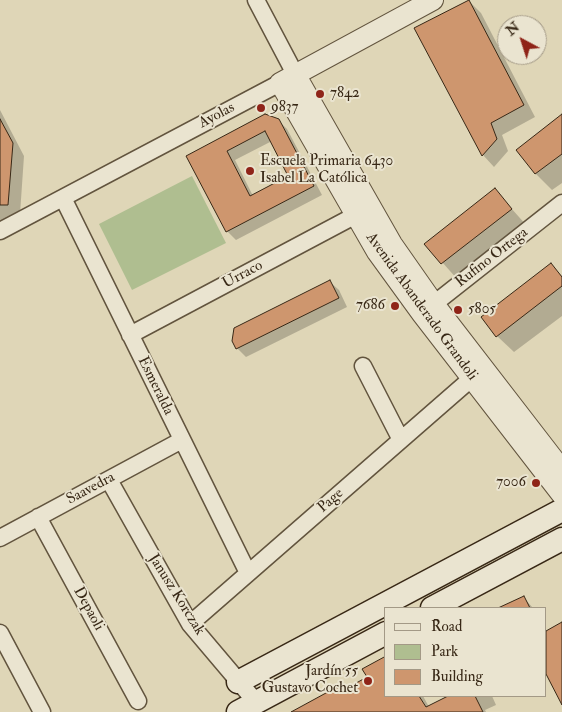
<!DOCTYPE html>
<html>
<head>
<meta charset="utf-8">
<style>
  body { margin:0 }
  #map { position:relative; width:562px; height:712px; overflow:hidden; background:#dfd6b7; font-family:"IM FELL Double Pica",serif }
  canvas { display:block }
  .legend { position:absolute; left:384px; top:607px; width:162px; height:90px; box-sizing:border-box; background:#eae4d0; border:1px solid #a39986; margin:0; padding:6px 9px; list-style:none; font-size:15px; color:#382816 }
  .legend li { display:flex; align-items:center; gap:10px; height:25px }
  .legend b { width:25px; border:1px solid #a39986 }
  .north { position:absolute; left:497px; top:15px; width:50px; height:50px; box-sizing:border-box; background:#eae4d0; border:1px solid #a39986; border-radius:50%; rotate:320deg; font-size:14px; font-weight:700; line-height:20px; text-align:center; color:#382816 }
  .north::after { content:''; display:block; margin:auto; width:18px; height:22px; background:#8f2418; clip-path:polygon(50% 0,100% 100%,50% 72%,0 100%) }
</style>
</head>
<body>
<div id="map">
<canvas width="562" height="712"></canvas>
<ul class="legend">
<li><b style="height:6px;background:#eae4d0"></b>Road</li>
<li><b style="height:14px;background:#afbe90"></b>Park</li>
<li><b style="height:14px;background:#ce966e"></b>Building</li>
</ul>
<div class="north">N</div>
</div>
<script>
const c = document.querySelector('canvas').getContext('2d');
c.lineJoin = 'round';
function fillPath(path, color) { c.fillStyle = color; c.fill(path, 'evenodd'); }
const toPath = rows => new Path2D(rows.map(r => 'M' + r).join(''));
function stroke(path, color, width, dash) { c.strokeStyle = color; c.lineWidth = width; c.lineCap = dash ? 'butt' : 'round'; c.setLineDash(dash || []); c.stroke(path); }
function label(font, color, halo, rows, align = 'center') {
  c.font = font + ' "IM FELL Double Pica",serif'; c.lineWidth = 4; c.setLineDash([]); c.textBaseline = 'middle'; c.strokeStyle = halo; c.fillStyle = color; for (const [text, x, y, turn = 0] of rows) {
    c.save(); c.translate(x, y); c.rotate((+turn || 0) * Math.PI / 180); c.textAlign = isNaN(turn) ? turn : align; if (halo) c.strokeText(text, 0, 0); c.fillText(text, 0, 0); c.restore();
  }
}
const green = toPath([
  [192,176,226,243,132,290,99,224]
]);
const shadow = toPath([
  [469,1,481,13,535,117,502,135,508,151,494,167,483,155],
  [0,110,24,156,20,214,0,225],
  [562,116,562,183,552,190,536,174,518,150],
  [278,120,287,129,322,195,236,240,227,231,188,156],
  [272,141,290,176,253,196,235,160],
  [495,190,527,226,458,280,426,244],
  [551,265,562,276,562,316,514,352,497,336],
  [330,282,339,290,347,307,246,357,237,348,233,340],
  [523,597,533,608,510,608,514,606],
  [337,689,341,693,423,696,429,707,447,696,492,696,496,705,485,710,486,712,294,712]
]);
const building = toPath([
  [469,0,524,105,491,123,497,139,482,156,414,28,469,0],
  [265,114,279,119,314,186,226,232,186,156,265,114],
  [265,131,288,176,250,196,227,151,265,131],
  [562,114,562,154,535,174,516,150,562,114],
  [0,119,13,143,8,205,0,205,0,119],
  [495,188,512,209,441,264,424,244,495,188],
  [551,263,562,277,562,286,496,337,481,317,551,263],
  [330,280,339,298,236,349,232,341,234,328,330,280],
  [524,596,530,608,498,608,524,596],
  [562,622,562,705,546,674,546,631,562,622],
  [386,656,386,696,419,696,426,707,448,696,475,696,483,712,291,712,337,687,340,692,367,677,362,669,386,656]
]);
const minor = toPath([
  [256,0,295,74],
  [63,198,248,573],
  [0,231,280,83],
  [425,311,562,203],
  [130,335,356,215],
  [363,366,401,440],
  [109,480,190,624,256,702],
  [38,517,138,701],
  [0,538,182,440],
  [190,624,472,378],
  [0,633,42,712]
]);
const tertiary = toPath([
  [433,0,280,83,377,252,422,314,562,495],
  [295,74,392,244,434,304,562,470]
]);
const secondary = toPath([
  [432,608,562,539],
  [238,682,562,510],
  [238,712,386,633]
]);
const markers = [
  [320,94,5,"#8f2418"],
  [261,108,5,"#8f2418"],
  [250,171,5,"#8f2418"],
  [395,306,5,"#8f2418"],
  [458,310,5,"#8f2418"],
  [536,483,5,"#8f2418"],
  [368,681,5,"#8f2418"]
];
const poiNames = [
  ["7842",330,94],
  ["9837",271,108],
  ["Escuela Primaria 6430",260,162],
  ["Isabel La Católica",260,179],
  ["7686",385,306,"right"],
  ["5805",468,310],
  ["7006",526,483,"right"],
  ["Jardín 55",358,672,"right"],
  ["Gustavo Cochet",358,689,"right"]
];
const streetNames = [
  ["Ayolas",217,116,-28],
  ["Rufino Ortega",492,258,-38],
  ["Urraco",243,275,-28],
  ["Avenida Abanderado Grandoli",421,307,54],
  ["Esmeralda",155,386,64],
  ["Saavedra",91,489,-28],
  ["Page",331,501,-41],
  ["Janusz Korczak",176,595,58],
  ["Depaoli",88,609,61]
];
fillPath(green, '#afbe90');
fillPath(shadow, '#0003');
fillPath(building, '#ce966e');
stroke(building, '#382816', 1);
stroke(minor, '#62543e', 19);
stroke(tertiary, '#62543e', 22);
stroke(secondary, '#382816', 25);
stroke(minor, '#eae4d0', 16);
stroke(tertiary, '#eae4d0', 20);
stroke(secondary, '#eae4d0', 22);
for (const [x, y, r, color] of markers) { const dot = new Path2D(); dot.arc(x, y, r, 0, 2 * Math.PI); c.fillStyle = color; c.fill(dot); stroke(dot, '#eae4d0', 2); }
label('15px', '#382816', '#eae4d0', poiNames, 'left');
label('15px', '#382816', '#eae4d0', streetNames);
</script>
</body>
</html>
